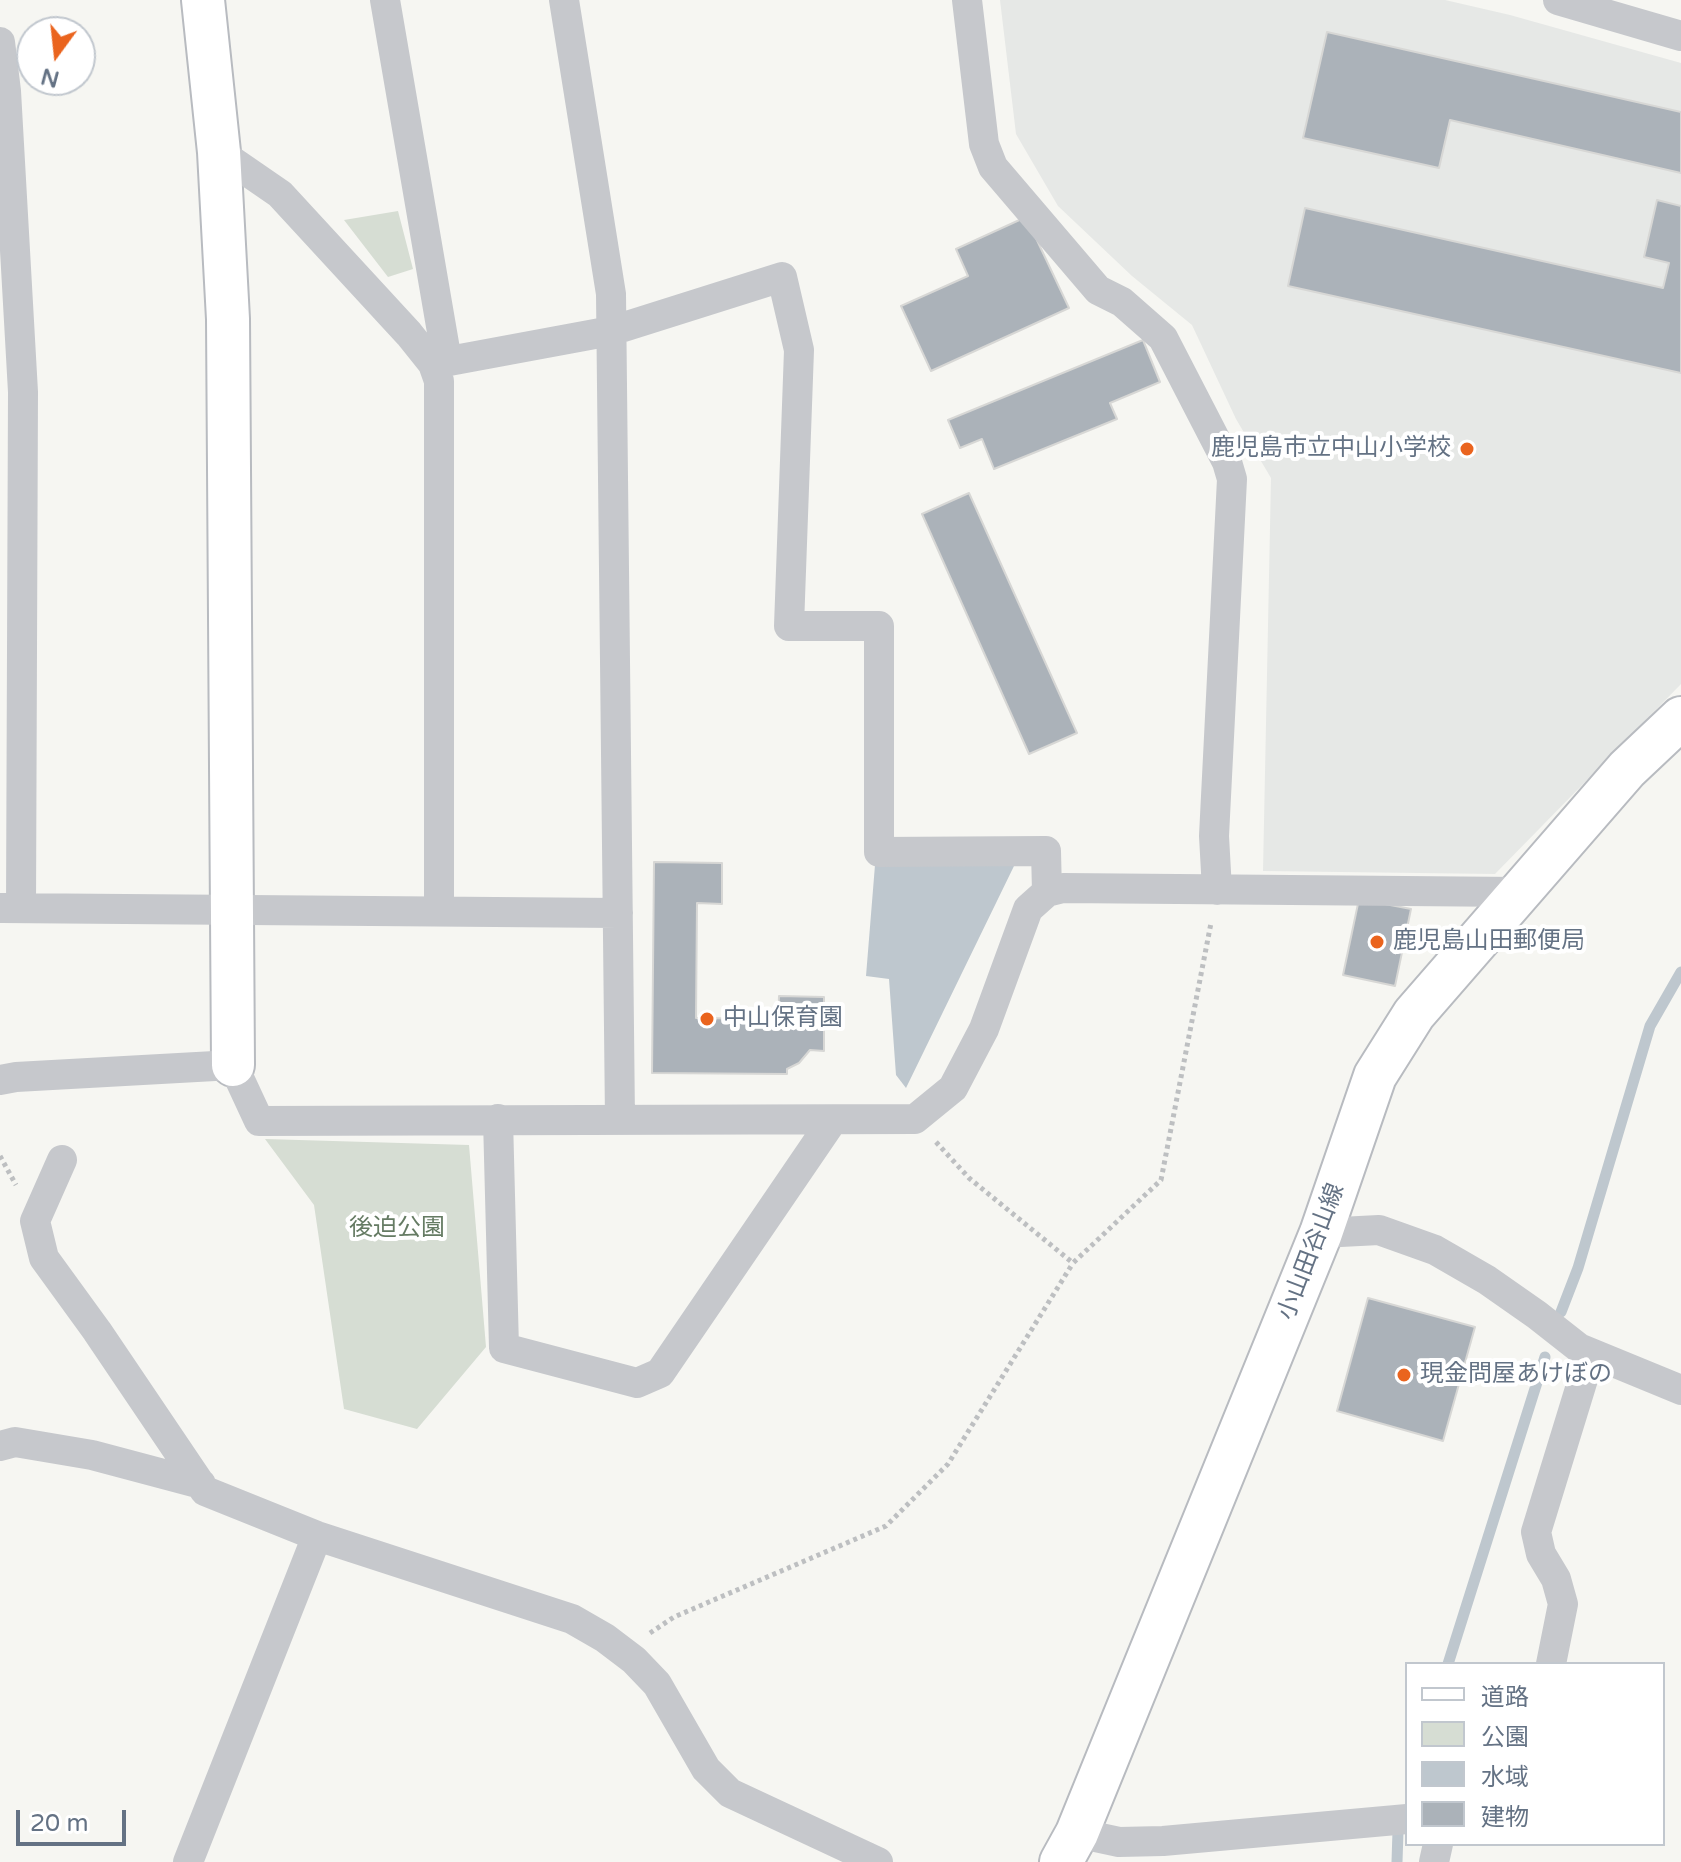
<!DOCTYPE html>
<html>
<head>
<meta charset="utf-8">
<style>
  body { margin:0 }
  #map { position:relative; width:1681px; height:1862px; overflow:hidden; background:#f6f6f2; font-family:"Varela Round","Noto Sans JP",sans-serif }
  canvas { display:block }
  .legend { position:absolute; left:1405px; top:1662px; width:260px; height:184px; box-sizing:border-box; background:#fff; border:2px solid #c1c7ce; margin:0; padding:10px 14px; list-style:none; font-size:24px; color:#647284 }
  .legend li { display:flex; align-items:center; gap:16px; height:40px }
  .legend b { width:40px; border:2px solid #c1c7ce }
  .north { position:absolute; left:16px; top:16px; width:80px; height:80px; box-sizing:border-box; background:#fff; border:2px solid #c1c7ce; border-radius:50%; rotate:195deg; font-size:22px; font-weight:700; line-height:32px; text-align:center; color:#647284 }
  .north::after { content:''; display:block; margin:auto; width:28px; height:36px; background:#ea641e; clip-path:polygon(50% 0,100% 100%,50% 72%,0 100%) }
  .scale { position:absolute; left:16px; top:1810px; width:110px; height:36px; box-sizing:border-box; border:4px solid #647284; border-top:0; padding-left:10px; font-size:24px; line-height:28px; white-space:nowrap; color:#647284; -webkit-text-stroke:6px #fff; paint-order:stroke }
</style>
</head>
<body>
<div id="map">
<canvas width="1681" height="1862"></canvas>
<ul class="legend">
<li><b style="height:10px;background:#fff"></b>道路</li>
<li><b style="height:22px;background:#d6ddd3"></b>公園</li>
<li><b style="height:22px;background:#bec7ce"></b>水域</li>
<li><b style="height:22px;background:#abb2b9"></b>建物</li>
</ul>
<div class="north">N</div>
<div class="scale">20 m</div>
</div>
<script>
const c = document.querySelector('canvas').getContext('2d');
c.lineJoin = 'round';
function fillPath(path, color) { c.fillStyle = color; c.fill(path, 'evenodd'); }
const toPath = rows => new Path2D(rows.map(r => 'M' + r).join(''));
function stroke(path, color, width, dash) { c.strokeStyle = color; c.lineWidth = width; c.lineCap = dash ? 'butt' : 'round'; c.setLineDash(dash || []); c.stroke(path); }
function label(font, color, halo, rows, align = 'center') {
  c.font = font + ' "Varela Round","Noto Sans JP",sans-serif'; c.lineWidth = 8; c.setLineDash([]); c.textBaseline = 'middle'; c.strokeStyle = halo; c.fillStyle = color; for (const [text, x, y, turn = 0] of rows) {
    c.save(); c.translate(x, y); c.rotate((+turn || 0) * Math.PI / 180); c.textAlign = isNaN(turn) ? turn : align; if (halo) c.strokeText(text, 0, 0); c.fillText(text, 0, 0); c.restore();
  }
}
const built = toPath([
  [1000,0,1445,0,1510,15,1681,63,1681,684,1495,874,1263,871,1271,478,1236,419,1192,325,1132,276,1058,206,1016,134]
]);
const green = toPath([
  [398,211,413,269,388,277,344,220],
  [265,1139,469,1145,486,1347,417,1429,344,1409,314,1205]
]);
const water = toPath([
  [875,865,1014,866,906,1088,896,1075,889,979,866,976]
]);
const stream = toPath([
  [1561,1312,1578,1268,1650,1026,1681,972],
  [1448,1664,1545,1357],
  [1397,1862,1398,1831]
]);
const building = toPath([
  [1327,32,1681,112,1681,173,1450,120,1439,168,1303,138,1327,32],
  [1657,200,1681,206,1681,373,1288,286,1305,208,1663,288,1669,263,1644,257,1657,200],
  [1026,217,1069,308,931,371,901,306,968,276,956,249,1026,217],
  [1143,340,1160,382,1110,403,1117,419,994,469,982,439,960,448,948,420,1143,340],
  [969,493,1077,733,1029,754,922,514,969,493],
  [654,862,722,863,722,904,697,903,696,1018,778,1019,779,996,824,997,824,1051,810,1050,799,1063,787,1069,787,1074,652,1073,654,862],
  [1359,899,1411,909,1395,986,1343,975,1359,899],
  [1368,1298,1475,1327,1443,1441,1337,1411,1368,1298]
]);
const path = toPath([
  [936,1142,969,1178,1073,1263,1161,1180,1211,923],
  [0,1156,16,1185],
  [650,1633,674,1617,886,1526,948,1464,1073,1263]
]);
const street = toPath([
  [385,0,447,361],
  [564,0,611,294,620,1119],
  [967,0,984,144,993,167,1098,290,1122,302,1163,338,1227,462,1232,479,1214,836,1217,890],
  [1558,0,1681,36],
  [0,42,6,91,23,392,21,908],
  [219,152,280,194,409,334,433,364,439,381,439,911],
  [433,364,611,331,782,277,799,350,789,626,879,626,879,852,1046,851,1047,892],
  [2,908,618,913],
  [0,1080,16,1077,233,1065,259,1121,915,1119,953,1088,984,1029,1028,909,1047,892,1063,888,1519,892],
  [498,1119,504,1348,637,1383,660,1373,832,1121],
  [62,1160,35,1221,44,1258,97,1331,205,1491,317,1536,572,1619,605,1638,634,1660,657,1684,706,1769,730,1793,878,1862],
  [1321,1233,1379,1230,1435,1250,1487,1280,1537,1315,1579,1348,1681,1390],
  [0,1446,15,1442,92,1455,201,1484],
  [1551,1664,1563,1604,1556,1579,1541,1554,1536,1532,1591,1353],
  [1077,1833,1119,1842,1163,1841,1407,1819],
  [188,1862,317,1536],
  [1434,1862,1438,1844]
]);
const secondary = toPath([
  [203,0,219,152,228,319,233,1065],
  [1061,1862,1077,1833,1321,1233,1375,1076,1414,1014,1627,769,1681,718]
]);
const markers = [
  [1467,449,8,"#ea641e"],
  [1377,942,8,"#ea641e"],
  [707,1019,8,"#ea641e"],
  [1404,1375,8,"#ea641e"]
];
const poiNames = [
  ["鹿児島市立中山小学校",1451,449,"right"],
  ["鹿児島山田郵便局",1393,942],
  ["中山保育園",723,1019],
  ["現金問屋あけぼの",1420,1375]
];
const parkNames = [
  ["後迫公園",397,1229]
];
const streetNames = [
  ["小山田谷山線",1312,1252,-69]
];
fillPath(built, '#e6e8e6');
fillPath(green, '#d6ddd3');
fillPath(water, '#bec7ce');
stroke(stream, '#bec7ce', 11);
fillPath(building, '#abb2b9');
stroke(building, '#d7d7d5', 2);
stroke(secondary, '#b8bbc0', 46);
stroke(path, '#bdbfc1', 5, [4, 4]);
stroke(street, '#c6c8cc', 30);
stroke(secondary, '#fff', 42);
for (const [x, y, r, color] of markers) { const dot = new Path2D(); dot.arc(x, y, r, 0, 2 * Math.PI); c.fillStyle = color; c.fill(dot); stroke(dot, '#fff', 3); }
label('24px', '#647284', '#fff', poiNames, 'left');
label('24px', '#657b63', '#fff', parkNames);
label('24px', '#647284', '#fff', streetNames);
</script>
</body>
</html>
